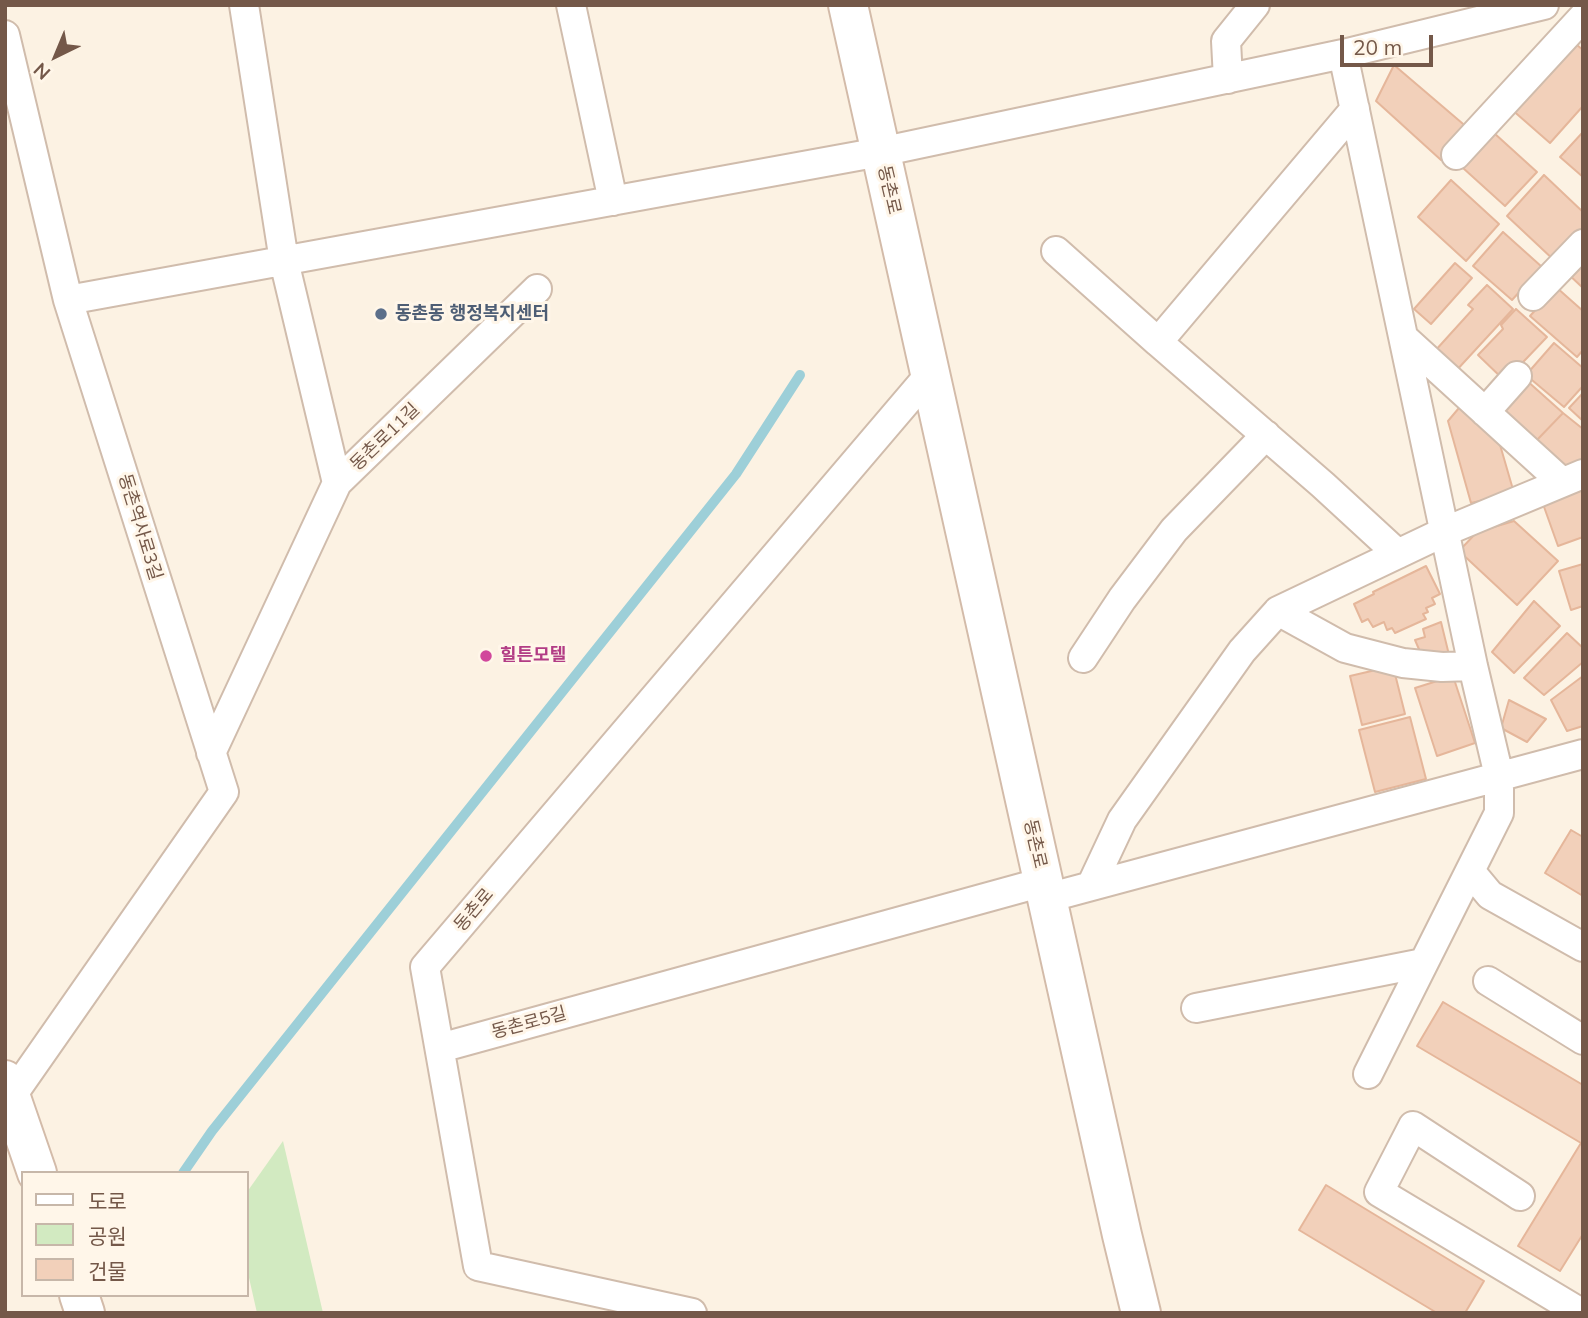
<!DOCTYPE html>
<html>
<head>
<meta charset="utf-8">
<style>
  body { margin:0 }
  #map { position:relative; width:1588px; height:1318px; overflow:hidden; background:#fcf2e3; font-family:Mulish,"Noto Sans KR",sans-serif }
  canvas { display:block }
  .frame { position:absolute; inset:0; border:7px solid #745849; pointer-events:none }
  .legend { position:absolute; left:21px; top:1171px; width:228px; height:126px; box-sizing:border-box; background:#fff6e9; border:2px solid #c7b7a9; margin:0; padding:9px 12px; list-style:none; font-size:21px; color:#745849 }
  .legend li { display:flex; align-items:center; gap:14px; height:35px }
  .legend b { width:35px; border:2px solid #c7b7a9 }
  .north { position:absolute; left:21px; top:21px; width:70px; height:70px; -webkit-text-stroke:5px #fff6e9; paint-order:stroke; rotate:223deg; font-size:19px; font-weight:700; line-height:28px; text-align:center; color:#745849 }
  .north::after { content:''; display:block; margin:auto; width:24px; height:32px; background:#745849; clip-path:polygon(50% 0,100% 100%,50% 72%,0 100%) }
  .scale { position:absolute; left:1340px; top:35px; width:93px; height:32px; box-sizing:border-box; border:4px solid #745849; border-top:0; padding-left:9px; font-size:21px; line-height:24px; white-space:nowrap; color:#745849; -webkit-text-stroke:5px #fff6e9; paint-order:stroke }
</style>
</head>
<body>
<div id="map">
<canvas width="1588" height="1318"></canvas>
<div class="frame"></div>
<ul class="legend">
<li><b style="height:9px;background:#fff"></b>도로</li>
<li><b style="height:19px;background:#d2eac1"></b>공원</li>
<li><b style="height:19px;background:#f2d0ba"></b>건물</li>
</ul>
<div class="north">N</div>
<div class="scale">20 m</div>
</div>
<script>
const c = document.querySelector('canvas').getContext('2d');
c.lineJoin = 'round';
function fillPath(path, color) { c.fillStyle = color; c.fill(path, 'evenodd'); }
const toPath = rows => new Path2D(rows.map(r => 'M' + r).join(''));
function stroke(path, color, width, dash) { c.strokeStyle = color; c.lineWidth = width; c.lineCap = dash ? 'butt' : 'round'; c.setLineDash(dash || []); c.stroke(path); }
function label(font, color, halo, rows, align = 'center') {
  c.font = font + ' Mulish,"Noto Sans KR",sans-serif'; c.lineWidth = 6; c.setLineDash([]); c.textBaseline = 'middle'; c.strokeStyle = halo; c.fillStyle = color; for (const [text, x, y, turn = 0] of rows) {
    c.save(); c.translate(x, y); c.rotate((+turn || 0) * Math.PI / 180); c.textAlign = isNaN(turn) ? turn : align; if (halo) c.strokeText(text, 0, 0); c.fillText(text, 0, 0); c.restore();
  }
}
const green = toPath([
  [283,1141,323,1313,257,1313,247,1269,247,1192]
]);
const stream = toPath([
  [183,1173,212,1131,736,474,800,375]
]);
const building = toPath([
  [1571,40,1583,50,1583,106,1550,143,1510,108,1571,40],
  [1394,65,1469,129,1441,160,1376,101,1394,65],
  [1583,132,1583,177,1560,157,1583,132],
  [1494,133,1537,172,1505,206,1463,168,1494,133],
  [1544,175,1583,212,1583,234,1556,262,1507,216,1544,175],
  [1451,180,1499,224,1466,261,1418,217,1451,180],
  [1503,232,1542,267,1512,300,1473,266,1503,232],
  [1583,260,1583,288,1566,272,1583,260],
  [1455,263,1472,278,1431,324,1414,309,1455,263],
  [1487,285,1513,309,1455,372,1434,352,1473,309,1468,305,1487,285],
  [1556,287,1583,311,1583,350,1577,357,1530,316,1556,287],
  [1516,309,1547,337,1505,381,1478,355,1503,329,1501,325,1516,309],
  [1554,343,1583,368,1583,386,1564,407,1526,375,1554,343],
  [1525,379,1563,413,1536,441,1499,408,1525,379],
  [1583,393,1583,421,1569,408,1583,393],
  [1464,402,1496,431,1514,493,1471,503,1448,421,1464,402],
  [1563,413,1583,429,1583,468,1572,472,1536,441,1563,413],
  [1583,490,1583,537,1558,546,1543,504,1583,490],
  [1514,521,1558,561,1517,605,1459,551,1477,532,1514,521],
  [1583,564,1583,606,1571,610,1559,571,1583,564],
  [1426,566,1440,594,1432,598,1435,604,1426,608,1428,612,1423,614,1426,619,1395,633,1392,628,1387,630,1384,622,1373,627,1368,619,1362,622,1354,604,1374,594,1373,592,1426,566],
  [1534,601,1560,626,1514,673,1492,652,1534,601],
  [1441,622,1450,659,1421,654,1415,640,1425,637,1423,629,1441,622],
  [1567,633,1583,648,1583,662,1544,695,1524,678,1567,633],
  [1393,666,1405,714,1362,725,1350,676,1393,666],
  [1453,676,1475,743,1437,756,1415,688,1453,676],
  [1583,676,1583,726,1567,731,1551,700,1583,676],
  [1509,700,1546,719,1527,742,1501,728,1509,700],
  [1410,717,1426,779,1375,792,1359,730,1410,717],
  [1571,830,1583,837,1583,896,1545,873,1571,830],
  [1443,1002,1583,1085,1583,1234,1560,1271,1518,1246,1581,1143,1417,1046,1443,1002],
  [1326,1185,1484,1281,1465,1313,1437,1313,1299,1230,1326,1185]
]);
const street = toPath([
  [244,5,284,261,337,483],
  [571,5,613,201],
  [5,35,68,300,224,792,11,1097,6,1109],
  [1343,54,1473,666,1499,776,1499,813,1368,1074],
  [1228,79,1226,41,1255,5],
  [1355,109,1158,342,1323,485,1398,554],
  [1456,155,1583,17],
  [1056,251,1158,342],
  [1533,296,1583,244],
  [68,300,880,152,1343,54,1544,5],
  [1404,338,1562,482],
  [1485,412,1517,376],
  [1278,611,1345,648,1403,663,1442,667,1473,666],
  [1083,658,1122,599,1174,530,1266,435],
  [211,753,337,483,537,289],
  [1470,871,1490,895,1583,947],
  [1091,886,1122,820,1242,651,1278,611,1446,531,1583,474],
  [1047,898,1583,754],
  [1488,981,1583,1040],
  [1196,1008,1423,963],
  [440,1048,1043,882],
  [1520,1196,1413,1126,1379,1192,1581,1313],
  [692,1313,478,1266,425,967,930,374]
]);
const secondary = toPath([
  [848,5,1122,1235,1141,1313],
  [5,1080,37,1173],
  [79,1295,85,1313]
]);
const markers = [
  [381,314,7,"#5c6f8a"],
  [486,656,7,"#d1479c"]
];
const streetNames = [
  ["동촌로",889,190,77],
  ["동촌로11길",385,437,-44],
  ["동촌역사로3길",140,527,73],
  ["동촌로",1035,844,77],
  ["동촌로",474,910,-50],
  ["동촌로5길",529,1023,-15]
];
const serviceNames = [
  ["동촌동 행정복지센터",395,314]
];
const hotelNames = [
  ["힐튼모텔",500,656]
];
fillPath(green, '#d2eac1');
stroke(stream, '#9dcfd8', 10);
fillPath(building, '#f2d0ba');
stroke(building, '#e5b69a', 2);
stroke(street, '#d0bcac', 32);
stroke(secondary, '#d3bba9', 42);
stroke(street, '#fff', 28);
stroke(secondary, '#fff', 38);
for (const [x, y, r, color] of markers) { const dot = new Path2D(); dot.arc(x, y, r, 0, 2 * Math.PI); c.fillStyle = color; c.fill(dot); stroke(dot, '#fff6e9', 2.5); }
label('18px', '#745849', '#fff6e9', streetNames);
label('bold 18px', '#4e5e75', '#fff6e9', serviceNames, 'left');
label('bold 18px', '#b23c85', '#fff6e9', hotelNames, 'left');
</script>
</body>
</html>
